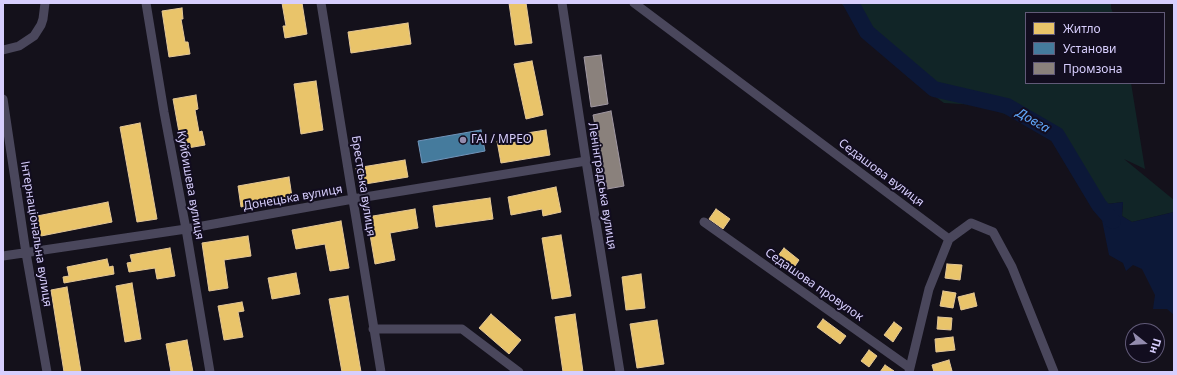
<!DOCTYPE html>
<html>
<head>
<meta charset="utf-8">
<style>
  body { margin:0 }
  #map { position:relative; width:1177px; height:375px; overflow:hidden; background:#14111b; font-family:"Noto Sans",sans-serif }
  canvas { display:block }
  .frame { position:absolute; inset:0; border:4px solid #d7cefd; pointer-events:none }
  .legend { position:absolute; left:1025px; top:12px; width:140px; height:72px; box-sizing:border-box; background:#120d1f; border:1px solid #615a78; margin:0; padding:5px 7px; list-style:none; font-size:12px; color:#d7cefd }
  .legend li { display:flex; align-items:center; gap:8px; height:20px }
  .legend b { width:20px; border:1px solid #615a78 }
  .north { position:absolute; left:1125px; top:323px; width:40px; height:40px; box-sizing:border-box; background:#120d1f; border:1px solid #615a78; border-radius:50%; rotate:107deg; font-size:11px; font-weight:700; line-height:16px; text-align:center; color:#d7cefd }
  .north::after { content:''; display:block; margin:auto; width:14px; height:18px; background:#938cae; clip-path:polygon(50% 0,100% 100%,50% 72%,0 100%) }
</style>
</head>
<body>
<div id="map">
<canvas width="1177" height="375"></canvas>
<div class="frame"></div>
<ul class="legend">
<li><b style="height:11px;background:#e9c46a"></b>Житло</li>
<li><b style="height:11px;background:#457b9d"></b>Установи</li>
<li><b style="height:11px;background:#8a817c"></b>Промзона</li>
</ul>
<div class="north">Пн</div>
</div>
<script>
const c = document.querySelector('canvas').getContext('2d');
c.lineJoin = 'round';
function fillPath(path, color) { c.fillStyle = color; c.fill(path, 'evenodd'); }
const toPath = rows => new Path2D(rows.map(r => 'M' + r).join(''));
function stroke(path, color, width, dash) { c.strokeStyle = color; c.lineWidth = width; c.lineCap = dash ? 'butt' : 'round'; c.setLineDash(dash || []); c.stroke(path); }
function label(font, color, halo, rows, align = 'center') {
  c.font = font + ' "Noto Sans",sans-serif'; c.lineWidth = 4; c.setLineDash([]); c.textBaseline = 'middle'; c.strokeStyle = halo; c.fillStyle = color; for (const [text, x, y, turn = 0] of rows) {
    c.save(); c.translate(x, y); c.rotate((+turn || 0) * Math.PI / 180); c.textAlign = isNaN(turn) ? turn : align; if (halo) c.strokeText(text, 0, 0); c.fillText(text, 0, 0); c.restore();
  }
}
const green = toPath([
  [841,3,1111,3,1111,8,1113,13,1026,13,1026,83,1131,83,1145,169,1124,159,1174,200,1174,212,1132,222,1122,216,1123,202,1099,205,1052,141,1020,119,978,105,944,103,908,77,890,59]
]);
const water = toPath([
  [1123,202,1122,216,1132,222,1174,212,1174,315,1167,309,1153,309,1155,295,1142,269,1133,265,1126,271,1123,263,1109,255,1099,205]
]);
const homes = toPath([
  [282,3,302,3,307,34,285,38,283,26,286,26,282,3],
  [509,3,526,3,532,43,515,45,509,3],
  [182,8,183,19,181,19,185,42,188,42,190,54,169,57,162,11,182,8],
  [408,23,411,44,351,53,348,32,408,23],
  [532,61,543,115,526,119,514,64,532,61],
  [316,81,323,130,301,134,294,84,316,81],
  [196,95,198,109,195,110,199,132,202,131,205,145,182,149,173,99,196,95],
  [140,123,157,219,137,222,120,127,140,123],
  [546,130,550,155,501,163,497,141,505,140,505,144,528,140,527,133,546,130],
  [405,160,408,177,359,185,356,168,405,160],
  [289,177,292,197,241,207,238,186,289,177],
  [556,187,561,212,543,216,542,209,511,215,508,197,556,187],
  [490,198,493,219,436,227,433,206,490,198],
  [108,202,112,222,36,237,32,217,108,202],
  [415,209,418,228,390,233,395,260,375,264,367,217,415,209],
  [716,209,730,219,723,229,709,219,716,209],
  [341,221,349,268,330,271,325,244,296,249,292,230,341,221],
  [561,235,571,296,552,299,542,238,561,235],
  [248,236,251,256,224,260,228,288,209,291,202,243,248,236],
  [170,248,175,276,157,279,155,268,129,272,127,263,132,262,130,255,170,248],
  [784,248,799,260,793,269,777,257,784,248],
  [107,259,109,267,113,266,114,274,64,283,63,277,69,276,67,267,107,259],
  [947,264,962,265,960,280,945,278,947,264],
  [296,273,300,294,272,299,268,278,296,273],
  [641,274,645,308,626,310,622,277,641,274],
  [132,283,141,339,125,342,116,286,132,283],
  [67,287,81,372,64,372,51,290,67,287],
  [943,291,956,293,953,308,940,306,943,291],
  [974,293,977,306,961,310,958,297,974,293],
  [348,296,361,372,342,372,329,299,348,296],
  [242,302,244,311,238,312,243,337,224,340,218,306,242,302],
  [491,314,521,340,509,354,479,328,491,314],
  [575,314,583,372,563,372,555,317,575,314],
  [938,317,952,318,951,330,937,329,938,317],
  [823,319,846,336,840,344,817,327,823,319],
  [657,320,664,364,637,368,630,324,657,320],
  [894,322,902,328,893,342,884,335,894,322],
  [953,337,955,350,936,352,935,339,953,337],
  [187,340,193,372,171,372,166,344,187,340],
  [869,350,877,356,869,367,861,361,869,350],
  [949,360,952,371,934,372,932,365,949,360],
  [885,365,894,371,893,372,880,372,885,365]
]);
const public = toPath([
  [481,130,485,151,422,163,418,141,481,130]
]);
const industry = toPath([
  [601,55,608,104,591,107,584,57,601,55],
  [611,111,624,186,607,189,593,115,611,111]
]);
const river = toPath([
  [851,3,867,32,934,89,1007,106,1057,135,1099,205,1113,221]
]);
const minor = toPath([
  [146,3,164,112,186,229,210,372],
  [321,3,381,372],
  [562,3,586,161,620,372],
  [634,3,949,239,971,223,993,232,1012,267,1054,372],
  [3,50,19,46,34,36,41,25,43,19,45,3],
  [3,99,26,253,47,372],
  [704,222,910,368],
  [3,256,186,229,353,199,586,161],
  [373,329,462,329,519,372],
  [909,372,929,289,949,239]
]);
const markers = [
  [463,140,4,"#938cae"]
];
const poiNames = [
  ["ГАІ / МРЕО",471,140]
];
const streetNames = [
  ["Седашова вулиця",881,173,37],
  ["Куйбишева вулиця",190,185,80],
  ["Брестська вулиця",363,186,81],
  ["Ленінградська вулиця",602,186,81],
  ["Донецька вулиця",293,198,-10],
  ["Інтернаціональна вулиця",36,234,81],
  ["Седашова провулок",814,285,35]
];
const waterNames = [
  ["Довга",1033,121,30]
];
fillPath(green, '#112527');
fillPath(water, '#0c1838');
fillPath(homes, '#e9c46a');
stroke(homes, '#e4c796', 1);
fillPath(public, '#457b9d');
stroke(public, '#7194ba', 1);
fillPath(industry, '#8a817c');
stroke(industry, '#a198a3', 1);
stroke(river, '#0c1838', 16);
stroke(minor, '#4a475c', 9);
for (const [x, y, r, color] of markers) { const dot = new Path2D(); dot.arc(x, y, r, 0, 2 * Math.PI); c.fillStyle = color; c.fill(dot); stroke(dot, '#120d1f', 1.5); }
label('12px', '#d7cefd', '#120d1f', poiNames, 'left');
label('12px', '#d7cefd', '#120d1f', streetNames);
label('italic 13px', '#60a6f9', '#120d1f', waterNames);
</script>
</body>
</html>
